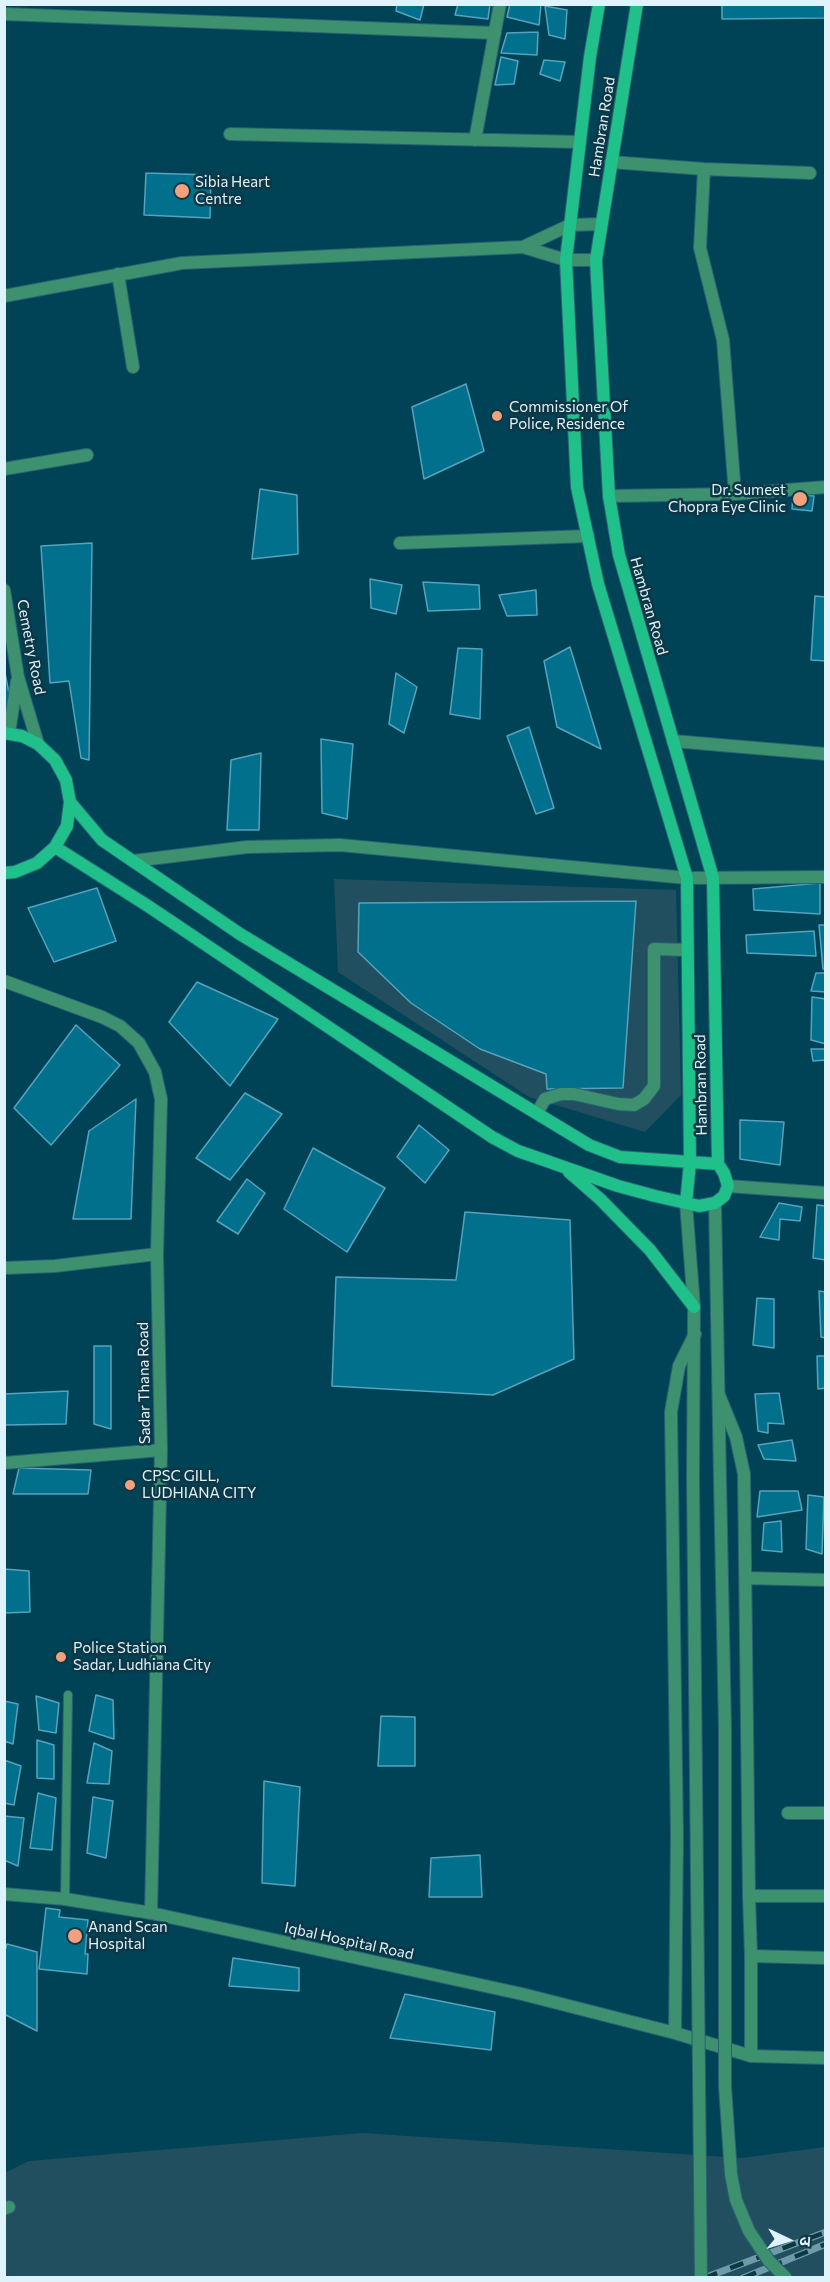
<!DOCTYPE html>
<html>
<head>
<meta charset="utf-8">
<style>
  body { margin:0 }
  #map { position:relative; width:830px; height:2282px; overflow:hidden; background:#004356; font-family:Commissioner,"Noto Sans Devanagari",sans-serif }
  canvas { display:block }
  .frame { position:absolute; inset:0; border:6px solid #def3fc; pointer-events:none }
  .north { position:absolute; left:758px; top:2210px; width:60px; height:60px; -webkit-text-stroke:4px #0d3745; paint-order:stroke; rotate:94deg; font-size:16px; font-weight:700; line-height:24px; text-align:center; color:#def3fc }
  .north::after { content:''; display:block; margin:auto; width:21px; height:27px; background:#def3fc; clip-path:polygon(50% 0,100% 100%,50% 72%,0 100%) }
</style>
</head>
<body>
<div id="map">
<canvas width="830" height="2282"></canvas>
<div class="frame"></div>
<div class="north">उ</div>
</div>
<script>
const c = document.querySelector('canvas').getContext('2d');
c.lineJoin = 'round';
function fillPath(path, color) { c.fillStyle = color; c.fill(path, 'evenodd'); }
const toPath = rows => new Path2D(rows.map(r => 'M' + r).join(''));
function stroke(path, color, width, dash) { c.strokeStyle = color; c.lineWidth = width; c.lineCap = dash ? 'butt' : 'round'; c.setLineDash(dash || []); c.stroke(path); }
function label(font, color, halo, rows, align = 'center') {
  c.font = font + ' Commissioner,sans-serif'; c.lineWidth = 5; c.setLineDash([]); c.textBaseline = 'middle'; c.strokeStyle = halo; c.fillStyle = color; for (const [text, x, y, turn = 0] of rows) {
    c.save(); c.translate(x, y); c.rotate((+turn || 0) * Math.PI / 180); c.textAlign = isNaN(turn) ? turn : align; if (halo) c.strokeText(text, 0, 0); c.fillText(text, 0, 0); c.restore();
  }
}
const built = toPath([
  [334,879,676,890,681,1095,645,1132,529,1097,338,972],
  [362,2133,742,2158,825,2147,825,2277,5,2277,4,2173,29,2161]
]);
const building = toPath([
  [397,4,424,4,420,20,396,11,397,4],
  [458,4,490,4,488,19,455,15,458,4],
  [510,4,541,4,539,25,507,17,510,4],
  [722,4,826,4,826,18,722,19,722,4],
  [545,6,567,10,565,39,549,35,545,6],
  [538,32,537,55,501,53,507,33,538,32],
  [501,57,518,61,514,84,495,85,501,57],
  [544,60,565,62,560,81,540,74,544,60],
  [146,173,211,175,210,218,144,215,146,173],
  [466,384,484,451,424,479,412,407,466,384],
  [260,489,297,495,298,554,252,559,260,489],
  [793,494,814,496,812,511,792,509,793,494],
  [92,543,89,760,81,758,69,681,50,683,41,546,92,543],
  [370,579,402,585,396,614,371,608,370,579],
  [423,582,479,585,480,609,428,611,423,582],
  [536,590,537,615,507,616,499,595,536,590],
  [815,596,826,597,826,661,811,660,815,596],
  [570,647,601,749,557,727,544,661,570,647],
  [458,648,482,649,480,719,450,714,458,648],
  [4,668,12,708,4,712,4,668],
  [396,673,417,687,404,733,389,724,396,673],
  [529,727,554,808,536,814,507,736,529,727],
  [321,739,353,744,347,819,322,813,321,739],
  [261,753,259,830,227,830,231,760,261,753],
  [820,883,820,914,754,910,753,889,820,883],
  [97,888,116,941,54,962,28,908,97,888],
  [636,901,623,1088,547,1089,546,1074,480,1049,411,1003,358,952,359,903,636,901],
  [819,925,826,925,826,969,823,969,819,925],
  [814,931,816,956,747,953,746,935,814,931],
  [816,973,826,973,826,992,811,991,816,973],
  [197,982,278,1019,230,1086,169,1022,197,982],
  [812,997,826,999,826,1044,811,1040,812,997],
  [76,1025,120,1065,51,1145,14,1108,76,1025],
  [811,1049,826,1049,826,1060,813,1061,811,1049],
  [245,1093,282,1114,230,1180,196,1158,245,1093],
  [136,1099,131,1219,73,1219,89,1131,136,1099],
  [740,1120,784,1122,780,1165,740,1159,740,1120],
  [419,1125,449,1150,425,1183,397,1157,419,1125],
  [313,1148,385,1188,347,1252,284,1209,313,1148],
  [247,1179,265,1193,238,1234,217,1221,247,1179],
  [779,1203,802,1207,800,1221,780,1219,779,1240,760,1237,779,1203],
  [817,1205,826,1206,826,1260,813,1258,817,1205],
  [465,1212,570,1220,574,1359,493,1395,332,1386,336,1277,456,1280,465,1212],
  [819,1291,826,1292,826,1338,821,1337,819,1291],
  [757,1298,774,1299,774,1348,753,1345,757,1298],
  [94,1346,111,1346,111,1429,94,1424,94,1346],
  [817,1356,826,1356,826,1388,818,1389,817,1356],
  [68,1391,66,1424,4,1425,4,1394,68,1391],
  [779,1393,784,1424,768,1423,768,1433,758,1431,755,1394,779,1393],
  [792,1440,796,1461,764,1459,758,1445,792,1440],
  [19,1468,91,1470,88,1494,13,1494,19,1468],
  [760,1491,798,1491,802,1510,757,1517,760,1491],
  [808,1495,824,1497,822,1554,806,1549,808,1495],
  [781,1521,782,1552,762,1550,764,1523,781,1521],
  [4,1569,29,1571,30,1612,4,1613,4,1569],
  [96,1695,113,1700,114,1739,89,1731,96,1695],
  [36,1696,59,1703,56,1733,39,1730,36,1696],
  [4,1701,18,1704,13,1744,4,1741,4,1701],
  [381,1716,415,1717,415,1766,378,1766,381,1716],
  [37,1740,54,1745,54,1779,37,1778,37,1740],
  [94,1743,112,1751,109,1784,87,1783,94,1743],
  [4,1760,21,1766,14,1805,4,1803,4,1760],
  [264,1781,300,1787,295,1886,262,1883,264,1781],
  [38,1793,56,1798,52,1850,30,1848,38,1793],
  [93,1797,113,1801,106,1858,87,1853,93,1797],
  [4,1816,24,1818,18,1866,4,1860,4,1816],
  [480,1855,482,1897,429,1897,431,1858,480,1855],
  [46,1908,60,1910,59,1917,88,1920,85,1954,88,1954,87,1974,39,1969,46,1908],
  [7,1944,37,1952,37,2031,4,2014,4,1954,7,1944],
  [233,1958,299,1968,299,1991,229,1986,233,1958],
  [405,1994,495,2012,491,2050,390,2038,405,1994]
]);
const service = toPath([
  [65,1899,68,1695]
]);
const minor = toPath([
  [4,14,495,33],
  [230,134,580,142],
  [475,140,500,4],
  [611,162,704,169,810,173],
  [704,169,700,248,723,340,735,494],
  [523,247,570,225,602,224],
  [118,274,133,367],
  [4,296,182,263,523,247,566,260,596,260],
  [4,469,87,455],
  [609,496,735,494,826,487],
  [400,543,588,536],
  [673,741,826,754],
  [133,861,247,847,340,845,687,878,826,877],
  [4,981,102,1017,120,1026,139,1043,155,1072,161,1099,157,1254,161,1450,151,1913],
  [537,1113,545,1099,561,1094,574,1094,618,1104,634,1105,644,1099,654,1086,654,949,687,950],
  [4,1268,55,1266,157,1254],
  [719,1395,736,1437,744,1474,749,1896,751,1956,751,2056],
  [4,1463,161,1450],
  [746,1578,826,1580],
  [788,1813,826,1813],
  [4,1894,65,1899,151,1913,522,1994,675,2033,751,2056,826,2058],
  [749,1896,826,1896],
  [751,1956,826,1958],
  [675,2033,677,1836,671,1412,679,1366,695,1334],
  [4,2209,9,2207]
]);
const tertiary = toPath([
  [4,590,18,677,38,744],
  [9,733,17,681],
  [728,1186,826,1193],
  [686,1203,694,1307,693,1478],
  [715,1203,720,1480]
]);
const secondary = toPath([
  [599,4,590,57,566,260,577,487,598,584,687,878,690,1163,686,1203],
  [4,733,22,736,38,744,55,760,66,780,70,802,67,826,55,847,37,863,15,872,4,873],
  [70,802,102,840,240,934,589,1145,620,1157,718,1164],
  [55,847,148,906,492,1137,518,1151,544,1160,618,1186,655,1196,699,1206,715,1203,724,1196,728,1186,724,1173,718,1164,713,878,619,555,609,496,596,260,637,4],
  [569,1172,600,1199,650,1250,694,1307]
]);
const rail = toPath([
  [704,2278,826,2232],
  [743,2278,826,2244]
]);
const tertiaryBridge = toPath([
  [693,1478,701,2278],
  [720,1480,725,1729,725,2086,731,2174,736,2200,749,2231,769,2261,786,2278]
]);
const markers = [
  [182,191,8,"#f2a17e"],
  [497,416,6,"#f2a17e"],
  [800,499,8,"#f2a17e"],
  [130,1485,6,"#f2a17e"],
  [61,1657,6,"#f2a17e"],
  [75,1936,8,"#f2a17e"]
];
const streetNames = [
  ["Hambran Road",602,127,-81],
  ["Hambran Road",649,606,74],
  ["Cemetry Road",31,647,79],
  ["Hambran Road",701,1085,-91],
  ["Sadar Thana Road",144,1383,-91],
  ["Iqbal Hospital Road",349,1941,12]
];
const poiNames = [
  ["Sibia Heart",195,182],
  ["Centre",195,199],
  ["Commissioner Of",509,407],
  ["Police, Residence",509,424],
  ["Dr. Sumeet",786,490,"right"],
  ["Chopra Eye Clinic",786,507,"right"],
  ["CPSC GILL,",142,1476],
  ["LUDHIANA CITY",142,1493],
  ["Police Station",73,1648],
  ["Sadar, Ludhiana City",73,1665],
  ["Anand Scan",88,1927],
  ["Hospital",88,1944]
];
fillPath(built, '#224f5f');
fillPath(building, '#01708c');
stroke(building, '#57a2bc', 1.5);
stroke(service, '#286374', 10);
stroke(minor, '#286374', 14);
stroke(tertiary, '#286374', 14);
stroke(secondary, '#286374', 14);
stroke(service, '#3d916e', 8);
stroke(minor, '#3d916e', 12);
stroke(tertiary, '#3d916e', 12);
stroke(secondary, '#20c08a', 12);
stroke(rail, '#6f9ba9', 7);
stroke(rail, '#0d3745', 4.5, [14]);
stroke(tertiaryBridge, '#286374', 14, []);
stroke(tertiaryBridge, '#3d916e', 12);
for (const [x, y, r, color] of markers) { const dot = new Path2D(); dot.arc(x, y, r, 0, 2 * Math.PI); c.fillStyle = color; c.fill(dot); stroke(dot, '#0d3745', 2); }
label('15px', '#def3fc', '#0d3745', streetNames);
label('15px', '#def3fc', '#0d3745', poiNames, 'left');
</script>
</body>
</html>
